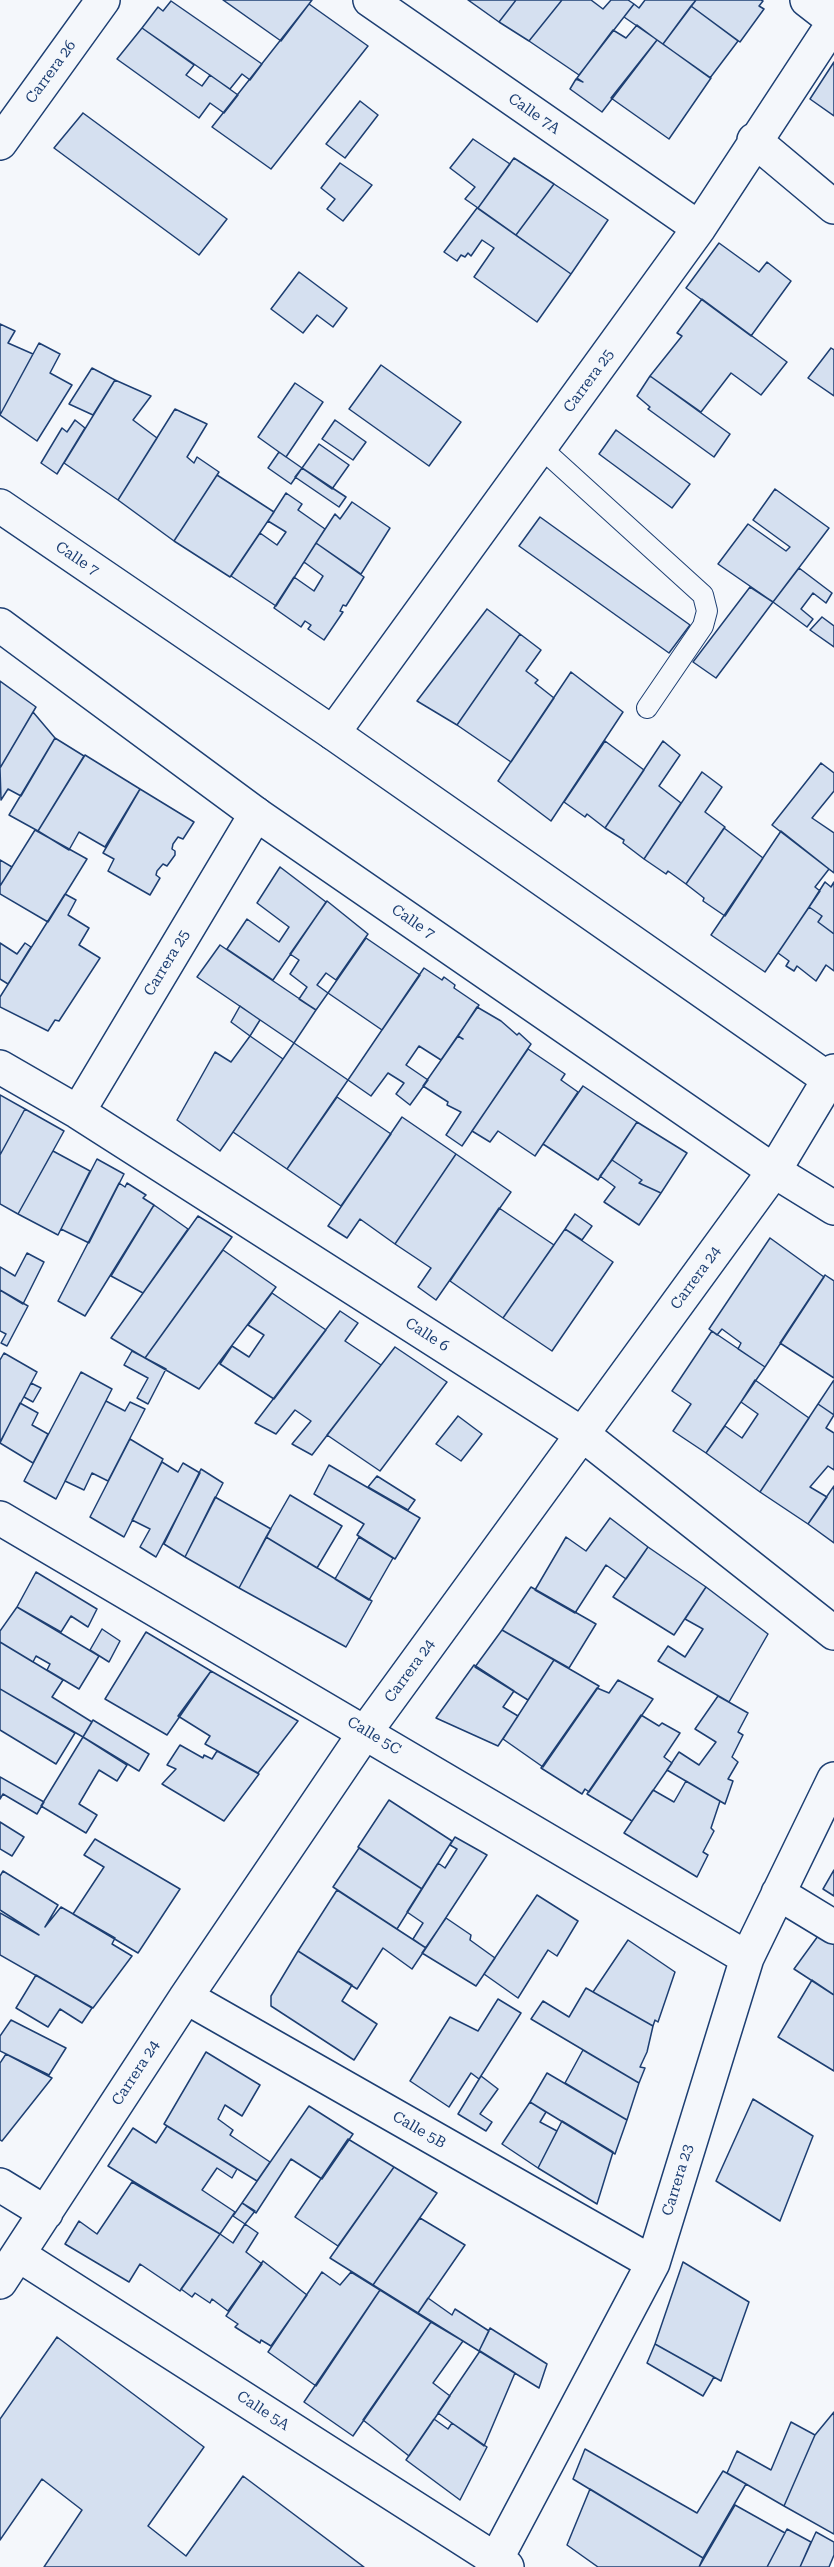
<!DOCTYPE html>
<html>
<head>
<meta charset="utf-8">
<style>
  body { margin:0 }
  canvas { display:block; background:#f4f7fb }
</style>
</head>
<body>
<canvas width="834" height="2567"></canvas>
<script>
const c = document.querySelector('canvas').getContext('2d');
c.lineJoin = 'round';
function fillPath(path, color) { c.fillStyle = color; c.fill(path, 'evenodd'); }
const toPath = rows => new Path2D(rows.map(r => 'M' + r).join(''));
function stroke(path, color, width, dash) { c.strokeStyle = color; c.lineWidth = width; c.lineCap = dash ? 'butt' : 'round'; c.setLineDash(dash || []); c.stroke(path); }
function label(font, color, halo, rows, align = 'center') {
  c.font = font + ' "Roboto Serif",serif'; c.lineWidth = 4.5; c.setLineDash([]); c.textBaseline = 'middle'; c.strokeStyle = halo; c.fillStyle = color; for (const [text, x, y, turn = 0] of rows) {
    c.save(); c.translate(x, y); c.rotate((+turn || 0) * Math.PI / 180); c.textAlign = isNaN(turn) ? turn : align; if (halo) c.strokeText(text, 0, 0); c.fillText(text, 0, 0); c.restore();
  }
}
const building = toPath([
  [223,0,312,0,281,41,223,0],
  [468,0,516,0,499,22,468,0],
  [516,0,562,0,529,41,499,22,516,0],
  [562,0,591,0,603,9,611,0,628,0,634,4,579,75,529,41,562,0],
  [645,0,696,0,663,44,624,17,634,4,639,8,645,0],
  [696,0,761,0,763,1,759,6,764,9,740,42,691,6,696,0],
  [171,1,262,64,250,80,242,74,230,89,142,28,158,7,163,11,171,1],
  [309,4,368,46,271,169,212,127,309,4],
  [691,6,738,41,710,78,663,44,691,6],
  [637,25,657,40,602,112,570,89,576,79,583,82,577,78,613,30,626,38,637,25],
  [142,28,194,65,186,75,202,86,210,75,238,95,224,113,210,103,199,118,117,59,142,28],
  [657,40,711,78,669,139,611,98,657,40],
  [834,62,834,116,810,99,834,62],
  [360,101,378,115,345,158,326,144,360,101],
  [83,113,227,219,199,255,54,148,83,113],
  [473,139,510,164,478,208,465,199,475,187,450,168,473,139],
  [514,158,554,184,516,235,478,208,514,158],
  [340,163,372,185,343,221,327,209,335,199,321,188,340,163],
  [554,184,608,220,571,274,516,235,554,184],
  [477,208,571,274,537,322,474,277,494,248,482,240,471,256,468,253,465,257,461,255,457,261,444,252,477,208],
  [719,243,759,272,767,262,791,281,751,336,686,288,719,243],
  [299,272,347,308,333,327,317,315,303,333,271,309,299,272],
  [702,299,787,362,761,395,731,373,701,412,650,376,682,336,677,333,702,299],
  [0,324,15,331,8,343,33,354,0,415,0,324],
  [39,343,60,354,50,373,72,385,37,441,0,415,39,343],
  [831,348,834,350,834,396,808,378,831,348],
  [381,365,461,422,429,466,349,409,381,365],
  [92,368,115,380,93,415,69,404,92,368],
  [650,376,730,434,714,457,648,409,650,407,637,396,650,376],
  [115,380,151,396,133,420,157,438,118,500,64,463,115,380],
  [295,383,323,402,286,457,258,437,295,383],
  [175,409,207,424,187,457,194,463,197,457,219,472,174,541,118,500,175,409],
  [75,420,85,428,57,474,41,463,62,428,67,432,75,420],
  [335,420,366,442,353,460,322,439,335,420],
  [616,430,690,484,672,508,599,454,616,430],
  [319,444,349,465,332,489,302,468,319,444],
  [279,452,302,468,291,484,268,468,279,452],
  [302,468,346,497,339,507,295,477,302,468],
  [217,475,274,512,230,577,174,541,217,475],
  [775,489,829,528,773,602,718,564,748,524,786,551,790,547,753,520,775,489],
  [286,493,302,504,298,510,325,529,276,606,231,576,260,533,277,545,286,532,268,521,286,493],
  [352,502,390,528,361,574,316,543,335,514,340,519,352,502],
  [540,517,690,625,669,653,519,546,540,517],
  [316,543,364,577,346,606,343,605,340,611,343,612,324,640,308,629,311,625,305,621,301,627,274,608,294,577,314,591,323,576,304,562,316,543],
  [799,568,832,593,826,603,813,593,801,609,813,619,807,627,773,602,799,568],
  [750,587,773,602,716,678,693,662,750,587],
  [487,609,520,634,457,725,417,701,487,609],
  [822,617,834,626,834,647,810,630,822,617],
  [520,634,541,650,526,671,538,680,535,683,554,698,511,762,457,725,520,634],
  [571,672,623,712,551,821,498,781,571,672],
  [0,681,36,707,0,768,0,681],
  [33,712,55,738,21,796,8,789,1,800,0,768,33,712],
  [55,738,84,756,38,831,9,815,55,738],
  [605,741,644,770,605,828,587,814,585,817,564,802,605,741],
  [663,741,680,755,659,786,681,803,644,859,623,843,624,840,605,828,663,741],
  [85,755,140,789,105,847,79,832,69,850,38,831,85,755],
  [821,763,834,773,834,791,812,818,834,833,834,873,772,825,821,763],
  [702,772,722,787,705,812,725,827,686,884,668,871,666,874,644,859,702,772],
  [140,789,194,822,183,839,178,837,173,844,172,849,175,851,175,855,167,866,163,864,157,871,156,875,160,878,150,895,108,871,114,859,103,853,140,789],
  [724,828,763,858,725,916,703,901,704,898,686,884,724,828],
  [35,830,87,859,48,922,0,894,0,886,35,830],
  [781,831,829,869,815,887,820,891,765,972,711,935,781,831],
  [0,860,12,867,0,886,0,860],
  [280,867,326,902,273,980,227,949,247,919,279,942,289,927,257,903,280,867],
  [825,882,831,887,834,882,834,934,818,922,822,916,809,907,825,882],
  [65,894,76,900,68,915,89,928,79,945,100,958,59,1021,55,1020,48,1031,0,1007,0,997,65,894],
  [327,901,368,934,336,980,326,973,317,985,328,993,316,1010,299,999,307,987,290,974,299,960,290,954,327,901],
  [809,907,822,916,818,922,834,934,834,971,826,965,816,981,797,966,794,971,786,966,789,961,778,953,809,907],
  [366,938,420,975,382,1030,328,993,366,938],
  [0,943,17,954,25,943,31,947,8,984,0,979,0,943],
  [220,945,316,1010,294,1043,197,977,220,945],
  [424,968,442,980,444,977,455,985,454,988,479,1005,441,1060,419,1046,406,1065,428,1080,410,1105,396,1094,404,1083,388,1073,371,1096,348,1080,424,968],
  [240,1006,260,1020,250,1036,231,1022,240,1006],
  [477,1007,501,1021,517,1035,519,1033,531,1044,462,1146,446,1135,461,1112,447,1105,448,1102,423,1086,458,1036,463,1039,458,1036,477,1007],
  [250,1036,283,1059,220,1151,177,1120,215,1052,231,1062,250,1036],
  [294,1043,348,1080,287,1169,233,1132,294,1043],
  [528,1049,565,1074,561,1080,578,1092,535,1156,498,1131,490,1142,472,1131,528,1049],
  [583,1086,637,1122,598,1180,543,1144,583,1086],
  [0,1095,25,1109,0,1155,0,1095],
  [337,1097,391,1134,341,1206,287,1169,337,1097],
  [25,1109,64,1131,18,1214,0,1204,0,1155,25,1109],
  [402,1117,456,1154,395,1244,360,1219,347,1238,328,1226,402,1117],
  [637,1122,687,1153,661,1193,639,1183,642,1180,612,1160,637,1122],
  [53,1151,90,1171,58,1235,18,1214,53,1151],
  [456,1154,511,1192,436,1300,418,1287,431,1268,395,1244,456,1154],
  [97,1159,124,1174,89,1243,61,1229,97,1159],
  [612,1160,642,1180,639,1183,661,1193,639,1225,604,1202,615,1187,600,1176,612,1160],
  [119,1183,125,1187,127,1183,146,1195,143,1198,154,1205,85,1316,58,1301,119,1183],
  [154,1205,188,1229,143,1293,111,1276,154,1205],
  [499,1208,554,1245,503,1318,450,1281,499,1208],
  [575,1214,592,1226,582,1240,565,1229,575,1214],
  [198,1216,232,1237,145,1358,111,1338,198,1216],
  [565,1229,613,1262,552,1351,503,1318,565,1229],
  [770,1238,824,1277,765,1367,738,1349,741,1343,722,1329,717,1335,709,1329,770,1238],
  [223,1250,276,1287,199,1389,145,1358,223,1250],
  [27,1253,44,1262,23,1304,0,1290,0,1267,15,1276,27,1253],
  [825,1275,834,1281,834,1378,780,1343,825,1275],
  [0,1290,28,1306,7,1346,1,1343,6,1334,0,1331,0,1290],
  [272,1293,326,1330,274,1399,220,1364,232,1346,249,1357,264,1335,248,1325,272,1293],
  [340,1311,358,1323,345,1341,381,1365,312,1455,292,1444,311,1421,295,1410,276,1434,255,1423,340,1311],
  [712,1331,765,1367,706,1453,673,1431,691,1404,672,1391,712,1331],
  [395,1347,447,1382,380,1471,327,1435,395,1347],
  [132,1351,166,1369,148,1404,137,1398,148,1378,124,1365,132,1351],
  [4,1353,37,1372,0,1442,0,1360,4,1353],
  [81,1372,112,1389,56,1499,24,1481,81,1372],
  [755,1380,809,1418,760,1492,706,1453,725,1426,742,1438,758,1414,741,1402,755,1380],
  [834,1380,834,1415,818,1404,834,1380],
  [31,1383,41,1388,33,1402,24,1397,31,1383],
  [106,1401,125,1411,130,1402,145,1409,108,1481,92,1473,84,1490,65,1481,106,1401],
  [20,1403,38,1413,32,1425,48,1434,33,1463,0,1443,20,1403],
  [818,1404,834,1415,826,1428,834,1433,834,1470,828,1466,810,1487,827,1497,808,1524,760,1492,818,1404],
  [458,1416,482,1434,461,1461,436,1444,458,1416],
  [130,1439,163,1459,124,1537,90,1517,130,1439],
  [162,1462,178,1472,183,1463,200,1473,156,1557,140,1547,150,1529,132,1520,162,1462],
  [329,1465,420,1518,395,1559,357,1535,364,1524,314,1494,329,1465],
  [201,1469,223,1483,185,1557,164,1544,201,1469],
  [377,1476,415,1500,408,1510,368,1487,377,1476],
  [834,1486,834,1543,808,1524,834,1486],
  [290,1495,342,1526,317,1568,266,1537,290,1495],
  [215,1497,271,1529,239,1588,185,1557,215,1497],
  [610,1518,648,1547,626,1579,606,1565,575,1613,535,1590,566,1537,586,1551,610,1518],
  [266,1537,372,1601,346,1647,239,1588,266,1537],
  [359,1537,393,1558,369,1600,335,1579,359,1537],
  [648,1547,706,1587,674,1635,613,1597,648,1547],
  [36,1572,97,1609,88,1627,71,1616,61,1632,17,1607,36,1572],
  [531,1587,596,1624,569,1668,502,1630,531,1587],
  [706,1587,768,1634,729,1702,658,1661,668,1646,685,1657,703,1629,685,1619,706,1587],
  [17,1607,99,1656,79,1689,47,1670,50,1664,36,1656,33,1662,0,1642,0,1631,17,1607],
  [102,1629,120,1641,109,1662,90,1650,102,1629],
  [502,1630,554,1660,528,1700,475,1667,502,1630],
  [146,1632,211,1671,167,1735,105,1699,146,1632],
  [0,1642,63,1680,52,1697,92,1722,83,1737,0,1689,0,1642],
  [554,1660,599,1686,543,1767,503,1739,554,1660],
  [474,1665,514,1691,503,1707,518,1716,498,1746,436,1718,474,1665],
  [211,1671,298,1721,258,1773,205,1744,210,1736,178,1716,211,1671],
  [618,1680,653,1699,589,1792,585,1789,582,1794,541,1768,597,1688,609,1693,618,1680],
  [0,1689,75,1733,56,1764,0,1730,0,1689],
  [718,1696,748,1713,738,1732,743,1735,732,1757,738,1762,728,1779,733,1781,725,1804,667,1770,679,1752,699,1765,716,1742,695,1729,718,1696],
  [641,1715,659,1726,662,1723,680,1733,664,1757,672,1763,632,1821,587,1794,641,1715],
  [93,1720,149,1754,139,1771,83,1737,93,1720],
  [83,1737,127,1765,117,1781,99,1770,79,1804,97,1815,86,1833,41,1806,83,1737],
  [180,1745,203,1758,204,1755,212,1759,217,1751,259,1774,224,1821,162,1784,176,1769,167,1765,180,1745],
  [0,1777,44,1802,37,1814,3,1794,0,1799,0,1777],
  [686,1781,720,1801,711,1828,714,1831,703,1852,708,1855,697,1877,624,1833,653,1790,674,1802,686,1781],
  [389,1800,452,1841,422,1889,358,1847,389,1800],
  [0,1822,24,1837,12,1856,0,1849,0,1822],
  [455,1837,487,1855,426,1948,413,1939,423,1923,407,1912,438,1863,445,1868,457,1849,450,1845,455,1837],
  [95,1839,180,1889,138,1953,73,1914,104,1867,84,1855,95,1839],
  [359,1848,422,1889,397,1929,333,1887,359,1848],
  [834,1870,834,1896,823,1889,834,1870],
  [3,1871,58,1905,45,1927,61,1907,115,1938,112,1944,132,1956,93,2008,0,1955,0,1913,39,1935,0,1910,0,1876,3,1871],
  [337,1890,426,1948,412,1969,383,1948,357,1989,298,1951,337,1890],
  [537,1895,578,1921,557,1956,548,1950,518,1998,484,1974,537,1895],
  [446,1918,471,1935,470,1940,495,1958,476,1986,422,1953,446,1918],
  [826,1925,834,1930,834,1995,794,1969,826,1925],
  [628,1940,675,1972,658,2022,655,2020,653,2026,593,1992,628,1940],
  [298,1951,352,1985,342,2001,377,2024,354,2060,271,2006,271,1996,298,1951],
  [36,1975,92,2008,82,2023,60,2009,48,2027,16,2008,36,1975],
  [812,1980,834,1995,834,2071,778,2037,812,1980],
  [586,1988,653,2026,647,2052,640,2067,645,2068,639,2083,531,2019,543,2001,569,2017,586,1988],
  [498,1999,521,2013,479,2079,471,2073,449,2107,410,2081,450,2017,478,2031,498,1999],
  [11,2020,66,2048,49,2075,0,2051,0,2036,11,2020],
  [583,2050,639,2083,627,2120,565,2083,583,2050],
  [206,2052,260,2085,242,2116,225,2105,218,2119,233,2130,230,2135,270,2162,257,2181,164,2124,206,2052],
  [6,2054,52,2078,2,2141,0,2140,0,2063,6,2054],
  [547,2073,627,2120,615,2154,530,2102,547,2073],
  [481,2076,498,2089,480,2114,492,2122,486,2131,458,2114,481,2076],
  [753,2099,813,2136,780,2221,716,2181,753,2099],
  [530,2102,546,2112,540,2122,557,2131,538,2168,502,2144,530,2102],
  [309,2106,353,2134,322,2179,291,2159,256,2213,242,2203,309,2106],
  [562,2121,613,2152,597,2204,538,2168,562,2121],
  [167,2126,237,2169,232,2178,217,2168,202,2190,235,2212,220,2234,108,2166,133,2128,156,2143,167,2126],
  [348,2139,394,2167,338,2246,295,2217,348,2139],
  [394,2167,437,2193,373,2285,330,2258,394,2167],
  [132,2182,220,2234,180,2291,140,2264,129,2282,65,2244,79,2221,97,2234,132,2182],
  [242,2203,255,2211,245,2224,233,2216,242,2203],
  [420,2218,465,2245,418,2313,373,2285,420,2218],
  [245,2224,258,2233,246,2252,262,2264,228,2311,212,2299,210,2303,195,2293,192,2297,181,2289,220,2234,233,2243,245,2224],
  [263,2261,307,2295,271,2346,261,2340,260,2343,235,2327,238,2324,226,2316,263,2261],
  [683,2262,749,2302,721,2381,655,2344,683,2262],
  [322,2272,340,2285,351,2272,380,2290,316,2386,268,2352,322,2272],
  [380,2290,431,2322,353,2436,304,2402,380,2290],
  [428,2298,452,2315,455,2309,489,2331,479,2351,418,2313,428,2298],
  [431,2322,463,2341,433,2383,450,2396,409,2456,363,2420,431,2322],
  [490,2328,547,2364,539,2388,479,2351,490,2328],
  [57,2337,204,2447,148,2526,186,2556,243,2476,364,2567,44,2567,82,2510,42,2479,0,2540,0,2419,57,2337],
  [655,2344,714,2377,703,2396,647,2363,655,2344],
  [480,2351,515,2373,484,2446,438,2413,480,2351],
  [834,2412,834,2534,784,2506,815,2435,834,2412],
  [434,2419,448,2429,452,2423,487,2447,460,2500,406,2460,434,2419],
  [791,2422,815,2435,784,2506,727,2473,737,2451,771,2470,791,2422],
  [585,2449,697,2513,723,2471,746,2484,703,2558,573,2479,585,2449],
  [590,2489,703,2558,699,2567,598,2567,567,2545,590,2489],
  [735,2505,785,2533,767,2567,699,2567,735,2505],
  [787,2529,811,2542,800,2567,767,2567,787,2529],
  [816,2532,834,2542,834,2555,829,2567,800,2567,816,2532]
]);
const service = toPath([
  [540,447,703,595,707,611,703,626,647,708]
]);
const minor = toPath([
  [370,0,699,228],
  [807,0,834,21],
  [754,140,834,207],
  [333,733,699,228,834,22],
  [0,1067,78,1112,582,1434,834,1633],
  [78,1112,256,814],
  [0,1518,747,1958],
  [778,1893,834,1927],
  [186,1997,653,2263],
  [0,2185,46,2213],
  [19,2255,507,2567],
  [0,2282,186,1997,366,1731,774,1171,834,1071],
  [492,2567,653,2263,747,1958,834,1779]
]);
const tertiary = toPath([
  [0,143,103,0]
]);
const primary = toPath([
  [0,506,333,733,834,1083],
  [0,625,256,814,774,1171,834,1208]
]);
const streetNames = [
  ["Carrera 26",51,72,-54],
  ["Calle 7A",534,114,35],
  ["Carrera 25",589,381,-54],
  ["Calle 7",77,559,34],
  ["Calle 7",413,922,35],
  ["Carrera 25",167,963,-59],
  ["Carrera 24",696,1278,-54],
  ["Calle 6",427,1335,33],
  ["Carrera 24",410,1671,-54],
  ["Calle 5C",374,1736,31],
  ["Carrera 24",136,2073,-57],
  ["Calle 5B",419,2130,30],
  ["Carrera 23",678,2180,-73],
  ["Calle 5A",263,2411,33]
];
fillPath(building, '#d5e0f0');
stroke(building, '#1d3f73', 1.5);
stroke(service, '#1d3f73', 22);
stroke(minor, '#1d3f73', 36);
stroke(tertiary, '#1d3f73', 36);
stroke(primary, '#1d3f73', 36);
stroke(service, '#f4f7fb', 20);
stroke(minor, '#f4f7fb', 33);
stroke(tertiary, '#f4f7fb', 33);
stroke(primary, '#f4f7fb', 33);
label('15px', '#1d3f73', '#f4f7fb', streetNames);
</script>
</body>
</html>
